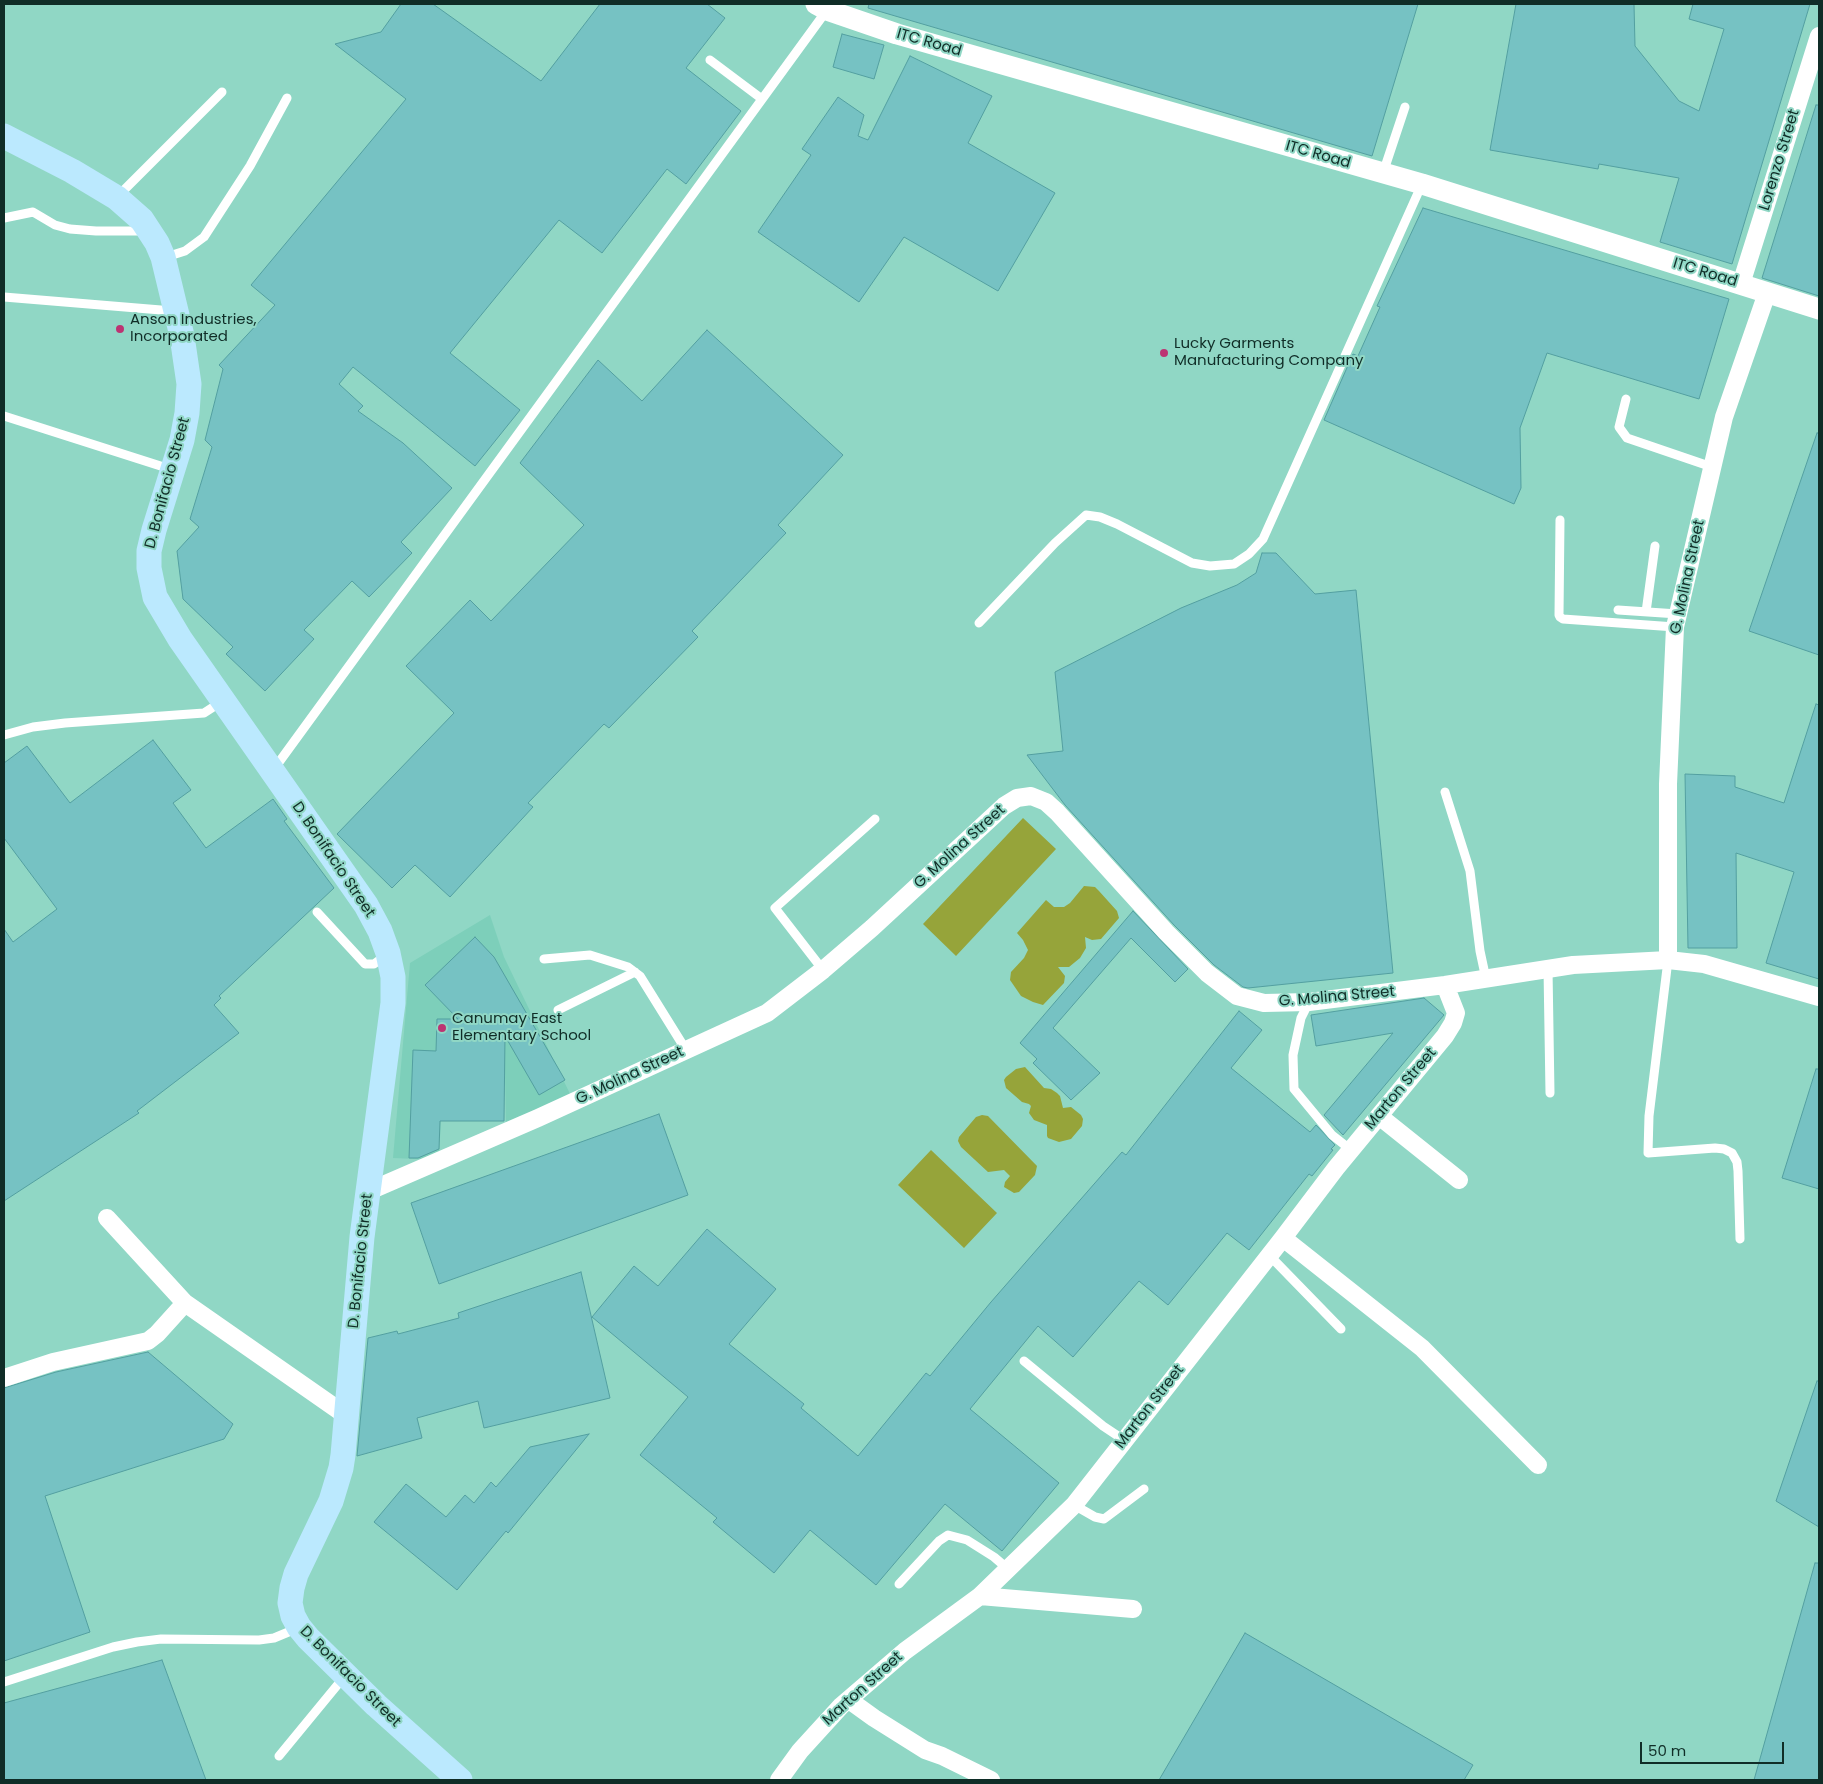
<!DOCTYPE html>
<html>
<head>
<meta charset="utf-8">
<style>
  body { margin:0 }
  #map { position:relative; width:1823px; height:1784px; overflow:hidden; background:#90d7c5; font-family:Poppins,sans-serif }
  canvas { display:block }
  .frame { position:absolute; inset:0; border:5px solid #102d27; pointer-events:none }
  .scale { position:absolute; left:1640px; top:1742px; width:144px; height:22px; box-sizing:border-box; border:2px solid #102d27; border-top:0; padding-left:6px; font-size:15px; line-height:18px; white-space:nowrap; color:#102d27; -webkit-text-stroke:4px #90d7c5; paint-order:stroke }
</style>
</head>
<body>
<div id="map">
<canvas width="1823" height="1784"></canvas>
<div class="frame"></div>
<div class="scale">50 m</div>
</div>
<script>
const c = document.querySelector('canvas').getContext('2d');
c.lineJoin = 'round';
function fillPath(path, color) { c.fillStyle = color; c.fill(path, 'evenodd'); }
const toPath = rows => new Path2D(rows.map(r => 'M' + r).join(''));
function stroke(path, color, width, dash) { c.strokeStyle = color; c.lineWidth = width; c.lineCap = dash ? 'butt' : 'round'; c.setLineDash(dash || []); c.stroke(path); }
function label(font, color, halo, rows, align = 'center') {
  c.font = font + ' Poppins,sans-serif'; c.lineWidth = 4; c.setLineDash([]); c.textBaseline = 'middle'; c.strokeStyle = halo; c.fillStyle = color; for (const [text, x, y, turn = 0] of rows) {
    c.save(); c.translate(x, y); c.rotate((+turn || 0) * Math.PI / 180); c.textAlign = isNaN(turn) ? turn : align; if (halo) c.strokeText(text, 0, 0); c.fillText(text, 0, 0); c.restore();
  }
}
const built = toPath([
  [490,915,504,957,571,1096,506,1127,505,1073,443,1072,439,1160,393,1158,410,963]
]);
const water = toPath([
  [1023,818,1056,849,956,956,923,924],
  [1084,886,1095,887,1099,891,1117,911,1119,918,1101,939,1092,940,1085,937,1086,948,1080,958,1069,967,1058,967,1065,976,1064,983,1043,1005,1033,1002,1021,996,1010,980,1011,972,1024,958,1028,950,1023,940,1017,933,1046,900,1054,907,1064,907,1070,903],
  [1025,1067,1044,1088,1051,1089,1057,1093,1060,1096,1063,1108,1071,1107,1081,1115,1083,1119,1082,1126,1071,1139,1059,1142,1048,1138,1047,1136,1047,1125,1034,1120,1029,1113,1031,1106,1029,1104,1022,1102,1006,1088,1004,1080,1006,1077,1016,1069],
  [982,1115,988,1116,1037,1166,1035,1175,1019,1192,1014,1193,1004,1187,1005,1182,1010,1176,1004,1170,988,1172,961,1147,958,1141,959,1137,976,1117],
  [931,1150,997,1213,964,1248,898,1185]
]);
const building = toPath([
  [401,4,433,4,541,81,600,4,707,4,725,18,686,68,741,111,686,184,667,169,602,253,559,220,450,353,520,410,475,466,353,367,339,384,363,406,358,411,403,443,452,488,401,542,412,553,369,597,352,581,304,630,314,639,265,691,226,654,233,647,183,599,177,551,199,527,190,519,212,447,205,440,223,369,219,365,275,305,251,285,406,99,335,44,381,32,401,4],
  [869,4,1418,4,1372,156,868,8,869,4],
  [1516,4,1634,4,1635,46,1679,101,1699,111,1724,29,1689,19,1693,4,1810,4,1732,264,1660,242,1679,178,1599,164,1598,169,1490,150,1516,4],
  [842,34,884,45,874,79,833,67,842,34],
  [910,56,992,96,968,143,1055,193,998,291,904,237,859,302,758,232,811,155,802,149,838,97,864,115,858,136,868,140,910,56],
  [1816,105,1819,105,1819,296,1762,278,1816,105],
  [1423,208,1729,299,1699,399,1547,353,1520,428,1521,488,1514,504,1324,420,1353,354,1358,356,1380,307,1377,306,1423,208],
  [707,330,843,455,778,525,786,533,692,631,698,637,609,728,604,724,528,803,533,807,450,897,415,865,392,888,337,834,454,713,406,666,470,600,491,621,584,525,520,463,598,360,642,401,707,330],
  [1817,433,1819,433,1819,655,1749,631,1817,433],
  [1262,553,1276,553,1315,594,1356,590,1393,973,1248,988,1243,987,1214,965,1174,925,1065,805,1027,755,1063,751,1055,672,1181,608,1237,585,1256,573,1262,553],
  [1816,704,1819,705,1819,979,1766,963,1794,872,1736,853,1737,948,1688,948,1685,774,1735,776,1735,787,1784,803,1816,704],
  [153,740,191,790,173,803,206,848,273,799,287,819,284,821,334,888,219,996,221,998,214,1005,239,1033,137,1111,139,1113,4,1201,4,929,13,942,57,909,4,838,4,763,27,746,70,803,153,740],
  [1133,911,1188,969,1175,982,1131,938,1053,1028,1100,1073,1071,1100,1033,1063,1037,1059,1020,1043,1133,911],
  [475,937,494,957,565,1080,539,1095,505,1036,504,1121,440,1121,439,1149,418,1158,409,1158,413,1050,436,1051,437,1019,458,1019,425,985,475,937],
  [1424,998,1444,1015,1343,1135,1324,1115,1393,1033,1316,1046,1311,1015,1424,998],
  [1239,1011,1262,1030,1231,1068,1310,1132,1316,1125,1335,1145,1331,1149,1333,1150,1312,1176,1309,1174,1249,1250,1227,1233,1168,1305,1139,1281,1073,1357,1038,1326,970,1409,1059,1483,1002,1551,945,1504,876,1585,810,1530,774,1573,713,1522,717,1518,640,1455,688,1397,592,1317,634,1266,658,1286,707,1229,776,1289,729,1344,804,1404,801,1408,858,1456,926,1373,930,1376,991,1302,1122,1152,1126,1155,1239,1011],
  [1816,1069,1819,1069,1819,1189,1782,1178,1816,1069],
  [659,1114,688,1195,439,1284,411,1203,659,1114],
  [581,1272,610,1398,484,1428,478,1401,417,1418,422,1438,357,1456,368,1338,397,1331,398,1334,459,1318,458,1313,581,1272],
  [148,1352,233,1424,224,1439,45,1496,90,1632,4,1661,4,1388,56,1372,148,1352],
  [1817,1381,1819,1381,1819,1527,1776,1501,1817,1381],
  [589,1434,508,1533,506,1531,457,1590,374,1522,406,1484,446,1517,465,1495,474,1503,491,1482,496,1487,530,1447,589,1434],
  [1815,1563,1819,1563,1819,1780,1754,1780,1815,1563],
  [1245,1633,1473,1765,1464,1780,1159,1780,1245,1633],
  [162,1660,206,1780,4,1780,4,1703,162,1660]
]);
const service = toPath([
  [710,60,762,99],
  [1383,173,1405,107],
  [118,196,222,92],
  [4,218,33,212,55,225,70,229,96,231,146,231],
  [166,257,185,251,204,237,250,166,287,98],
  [4,297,173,311],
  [1626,399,1619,427,1627,438,1712,467],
  [4,416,170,469],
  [1560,520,1559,615,1560,617,1563,619,1675,627],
  [1618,610,1678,614],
  [1646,612,1655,546],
  [979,623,1055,543,1086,515,1100,517,1117,524,1192,563,1210,566,1234,564,1249,554,1263,539,1422,184],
  [4,735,33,727,65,723,204,713,221,702],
  [274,769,827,10],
  [1445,792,1470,871,1480,951,1486,979],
  [317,912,365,964,374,964,386,955],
  [544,959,590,955,628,967,640,976,686,1050],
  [1668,960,1649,1116,1648,1153,1715,1148,1724,1149,1732,1153,1737,1162,1738,1171,1740,1239],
  [1548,969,1550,1093],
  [823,970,775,908,875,819],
  [1309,1002,1301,1018,1293,1055,1294,1089,1332,1135,1351,1150],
  [558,1010,635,972],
  [1269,1255,1341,1329],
  [1024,1361,1103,1426,1124,1440],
  [1074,1505,1095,1517,1104,1519,1144,1489],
  [899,1584,939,1541,948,1535,967,1540,994,1557,1008,1569],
  [4,1682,113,1647,137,1642,161,1639,259,1640,274,1638,298,1628],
  [279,1756,344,1677]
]);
const minor = toPath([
  [1741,284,1819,36],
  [1668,960,1668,784,1675,627,1724,417,1767,293],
  [1379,1116,1459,1180],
  [367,1192,538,1118,767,1013,823,970,872,928,1004,806,1017,798,1031,796,1046,802,1057,812,1166,932,1207,973,1237,996,1264,1003,1309,1002,1445,985,1573,965,1668,960,1704,964,1819,997],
  [107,1218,185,1303,347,1416],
  [1283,1238,1422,1348,1538,1465],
  [4,1378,53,1362,148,1341,157,1334,185,1303],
  [980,1596,1133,1609],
  [849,1700,874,1718,925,1750,942,1756,991,1780],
  [779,1780,800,1751,841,1706,905,1651,980,1596,1074,1505,1283,1238,1336,1168,1445,1036,1453,1023,1456,1013,1445,985]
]);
const tertiary = toPath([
  [816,4,827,10,897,34,1422,184,1819,309]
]);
const secondary = toPath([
  [4,136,72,171,117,198,142,220,157,243,163,257,182,336,189,384,187,413,182,440,154,530,149,551,149,568,155,597,180,639,366,905,380,931,388,953,393,977,393,1003,362,1237,343,1455,341,1468,331,1501,296,1574,292,1588,290,1603,293,1616,299,1627,308,1638,376,1705,460,1780]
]);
const markers = [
  [120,329,5,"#bc3473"],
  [1164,353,5,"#bc3473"],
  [442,1028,5,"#bc3473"]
];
const streetNames = [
  ["ITC Road",929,43,16],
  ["ITC Road",1318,155,16],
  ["Lorenzo Street",1780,160,-73],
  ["ITC Road",1705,273,17],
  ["D. Bonifacio Street",168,483,-75],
  ["G. Molina Street",1688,577,-78],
  ["G. Molina Street",960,847,-42],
  ["D. Bonifacio Street",333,860,56],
  ["G. Molina Street",1337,997,-5],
  ["G. Molina Street",630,1076,-25],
  ["Marton Street",1401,1089,-50],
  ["D. Bonifacio Street",361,1261,-84],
  ["Marton Street",1150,1407,-52],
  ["D. Bonifacio Street",350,1677,45],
  ["Marton Street",863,1689,-42]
];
const poiNames = [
  ["Anson Industries,",130,320],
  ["Incorporated",130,337],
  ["Lucky Garments",1174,344],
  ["Manufacturing Company",1174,361],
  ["Canumay East",452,1019],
  ["Elementary School",452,1036]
];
fillPath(built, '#7dcfba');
fillPath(water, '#96a43a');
fillPath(building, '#76c2c3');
stroke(building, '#539fa0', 1);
stroke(service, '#fff', 9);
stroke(minor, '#fff', 18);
stroke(tertiary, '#fff', 21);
stroke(secondary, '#bbe9fe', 25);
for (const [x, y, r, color] of markers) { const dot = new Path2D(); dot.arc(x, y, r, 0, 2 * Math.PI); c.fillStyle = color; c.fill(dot); stroke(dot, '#90d7c5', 2); }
label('15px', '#102d27', '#90d7c5', streetNames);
label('15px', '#102d27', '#90d7c5', poiNames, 'left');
</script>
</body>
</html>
